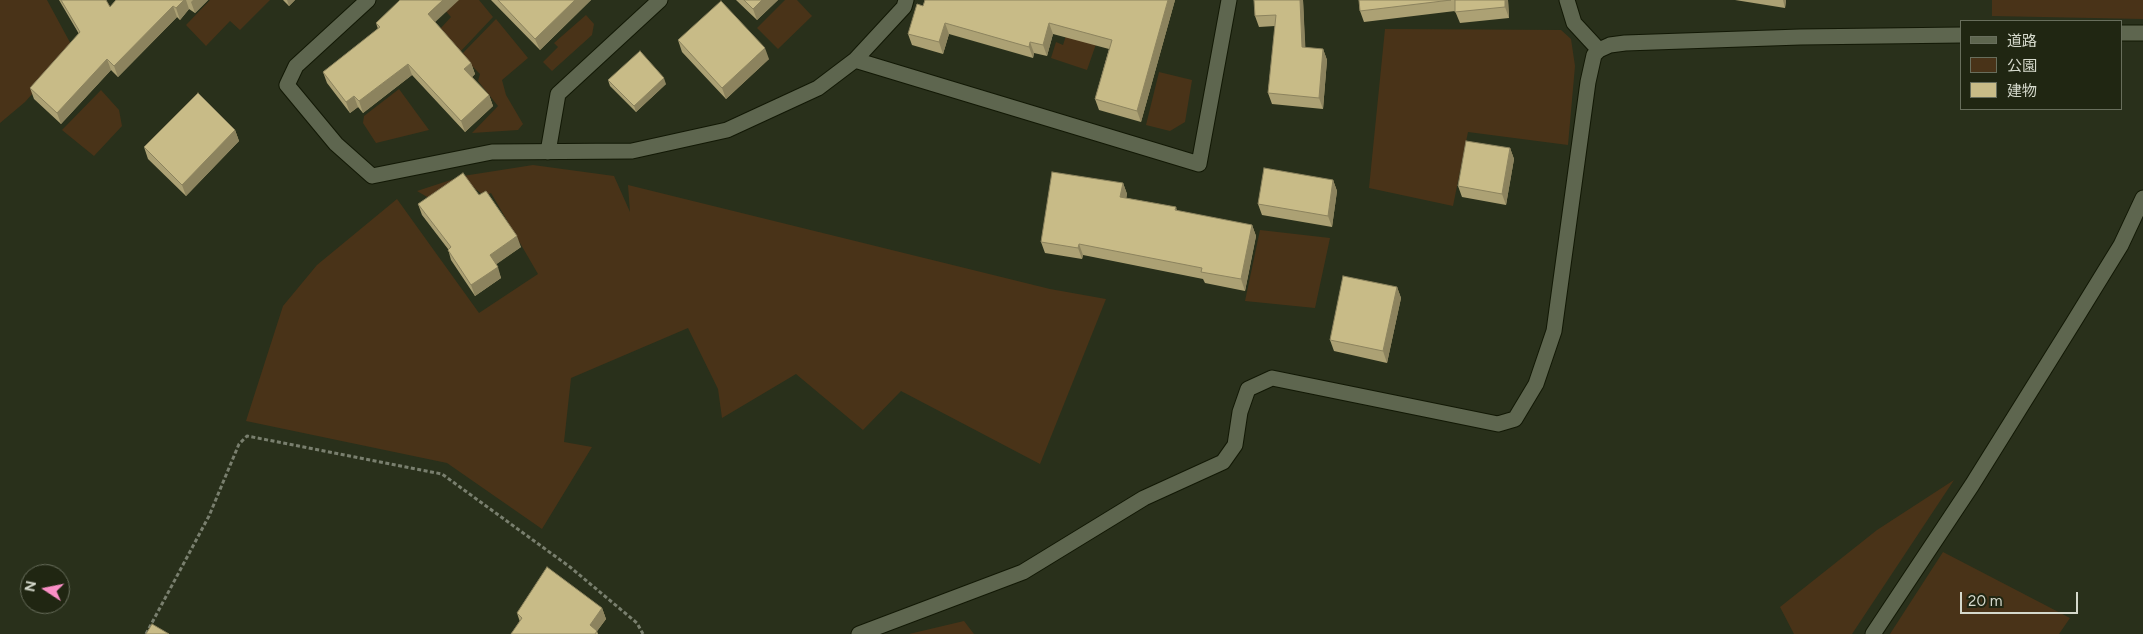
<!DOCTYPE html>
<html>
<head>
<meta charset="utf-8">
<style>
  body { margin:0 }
  #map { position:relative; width:2143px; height:634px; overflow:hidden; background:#29301b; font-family:Figtree,"Noto Sans JP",sans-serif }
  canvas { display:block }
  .legend { position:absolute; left:1960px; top:20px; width:162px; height:90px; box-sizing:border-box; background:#202612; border:1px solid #686e5c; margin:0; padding:6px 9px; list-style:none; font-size:15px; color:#d5d9cc }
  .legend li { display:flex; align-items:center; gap:10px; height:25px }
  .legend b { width:25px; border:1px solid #686e5c }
  .north { position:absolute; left:20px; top:564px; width:50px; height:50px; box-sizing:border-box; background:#202612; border:1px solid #686e5c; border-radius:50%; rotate:281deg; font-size:14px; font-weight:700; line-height:20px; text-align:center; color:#d5d9cc }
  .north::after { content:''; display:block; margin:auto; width:18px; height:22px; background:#fa8fc6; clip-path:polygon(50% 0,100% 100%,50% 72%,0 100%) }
  .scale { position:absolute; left:1960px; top:592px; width:118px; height:22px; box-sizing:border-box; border:2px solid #d5d9cc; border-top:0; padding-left:6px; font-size:15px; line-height:18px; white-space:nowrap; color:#d5d9cc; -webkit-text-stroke:4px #202612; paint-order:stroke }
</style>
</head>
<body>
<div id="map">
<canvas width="2143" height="634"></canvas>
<ul class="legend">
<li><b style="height:6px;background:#5e664f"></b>道路</li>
<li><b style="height:14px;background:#493318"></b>公園</li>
<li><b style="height:14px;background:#c8bb87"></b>建物</li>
</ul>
<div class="north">N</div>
<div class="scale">20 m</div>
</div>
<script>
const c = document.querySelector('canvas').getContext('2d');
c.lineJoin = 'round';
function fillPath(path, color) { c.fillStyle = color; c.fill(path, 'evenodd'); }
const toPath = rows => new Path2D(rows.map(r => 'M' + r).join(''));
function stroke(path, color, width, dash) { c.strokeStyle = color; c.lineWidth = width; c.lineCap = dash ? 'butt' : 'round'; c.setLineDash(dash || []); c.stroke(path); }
const green = toPath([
  [0,0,47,0,73,48,25,102,0,123],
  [210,0,270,0,240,30,230,21,206,46,186,25],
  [453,0,479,0,493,17,426,88,406,66,451,17,444,9],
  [785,0,797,0,812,16,778,49,757,28],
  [1992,0,2143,0,2143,19,1992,16],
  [1074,11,1104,21,1087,70,1051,58,1056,42,1063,45],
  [586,15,594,24,592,35,552,71,543,62,558,47,554,43],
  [496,19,528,58,502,80,506,95,523,124,518,130,472,133,498,106,478,81,480,74,461,55],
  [1385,29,1561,30,1571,39,1575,66,1568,145,1468,132,1453,206,1369,188],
  [1159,72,1192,80,1185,122,1170,131,1146,125],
  [399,89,429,130,376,143,363,123,364,116],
  [101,90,119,110,122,126,94,156,62,130],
  [533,165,614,176,630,212,628,185,1050,289,1106,299,1040,464,901,391,863,430,796,374,722,418,718,389,688,328,571,378,564,442,592,447,542,529,447,463,246,421,283,306,317,265,397,199,479,313,538,274,491,193,484,196,467,182,434,201,417,191,463,176],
  [1260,230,1330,238,1315,308,1245,301],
  [1954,480,1852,634,1794,634,1780,607,1877,530],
  [1943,552,2070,618,2059,634,1890,634],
  [964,621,974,634,909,634]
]);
const path = toPath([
  [146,634,209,516,239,444,247,436,442,474,570,567,637,623,643,634]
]);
const minor = toPath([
  [368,0,296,66,287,85,336,144,372,176,492,152,632,151,727,130,818,88,855,60,904,7,906,0],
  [1567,0,1574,23,1599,50],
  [2122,33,2143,33],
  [855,60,1199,164,1229,0],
  [548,152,558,94,660,0],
  [859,634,1023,572,1144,498,1223,462,1235,445,1240,412,1248,389,1272,378,1498,424,1515,419,1536,384,1554,331,1588,82,1594,55,1599,50,1610,45,1625,43,1800,37,1962,35],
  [1873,634,1972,485,2073,323,2121,245,2143,198]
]);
const wall = toPath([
  [59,0,106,0,110,7,116,0,208,0,195,13,189,9,180,20,177,17,118,77,111,70,61,124,34,99,30,88,79,34],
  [283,0,295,0,289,6],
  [491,0,591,0,540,50],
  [736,0,778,0,757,20],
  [1175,0,1141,122,1099,110,1095,99,1109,49,1053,34,1047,56,1034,53,1033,58,949,34,943,54,912,45,908,34,923,6],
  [1303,0,1305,48,1323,49,1327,60,1323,109,1272,104,1268,93,1275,26,1259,27,1255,16],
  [1359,0,1508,0,1509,18,1460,23,1455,11,1364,22,1360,11],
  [1735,0,1786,0,1785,8],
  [435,22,471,63,475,74,472,77,489,95,493,106,465,132,412,75,363,113,358,107,350,113,327,83,323,72,378,29,376,23],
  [678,40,769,59,726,99,682,52],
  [608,80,666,84,636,112,610,86],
  [235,130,239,141,186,196,148,159,144,147],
  [1510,148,1514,159,1506,205,1462,197,1458,186],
  [1333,180,1337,191,1332,227,1262,215,1258,204],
  [1123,183,1127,194,1126,198,1176,207,1177,211,1252,225,1256,236,1245,291,1205,283,1203,279,1083,255,1082,259,1045,253,1041,242],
  [479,195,521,247,496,264,501,278,475,296,451,260,448,249,422,215,418,204],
  [1397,287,1401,298,1387,363,1334,351,1330,340],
  [602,608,606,619,597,631,598,634,511,634,520,622,517,613]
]);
const shadedWall = toPath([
  [184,0,186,0,189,9,180,20,176,8],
  [193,0,208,0,195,13,191,2],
  [287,0,295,0,289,6],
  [443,0,459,0,432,25,428,14],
  [575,0,591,0,540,50,535,39],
  [762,0,778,0,757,20,753,9],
  [1168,0,1175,0,1141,122,1137,111],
  [1300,0,1303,0,1306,59,1302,47],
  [1505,0,1508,0,1509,18,1505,7],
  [1783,0,1786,0,1785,8],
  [173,6,177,17,118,77,114,66],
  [945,23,949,34,943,54,939,42],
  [1049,23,1053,34,1047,56,1043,45],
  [1030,42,1034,53,1033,58,1029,47],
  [765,48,769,59,726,99,722,88],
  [1323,49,1327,60,1323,109,1319,98],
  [107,59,111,70,61,124,57,113],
  [471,63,475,74,469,80,464,69],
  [408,64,412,75,363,113,359,101],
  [664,78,666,84,636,112,634,106],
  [489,95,493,106,465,132,461,121],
  [354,96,358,107,350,113,346,102],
  [235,130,239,141,186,196,182,185],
  [1510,148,1514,159,1506,205,1502,194],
  [1333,180,1337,191,1332,227,1328,216],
  [1123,183,1127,194,1125,208,1120,197],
  [1252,225,1256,236,1245,291,1241,279],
  [517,236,521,247,494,266,490,255],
  [1079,244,1083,255,1082,259,1078,248],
  [498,267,501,278,475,296,471,285],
  [1397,287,1401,298,1387,363,1383,351],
  [602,608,606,619,595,634,590,625]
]);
const building = toPath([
  [61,0,106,0,110,7,116,0,184,0,176,8,173,6,114,66,107,59,57,113,30,88,80,32,61,0],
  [400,0,443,0,428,14,471,63,464,69,489,95,461,121,408,64,359,101,354,96,346,102,323,72,380,27,376,23,400,0],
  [498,0,575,0,535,39,498,0],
  [744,0,762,0,753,9,744,0],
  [925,0,1168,0,1137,111,1095,99,1112,40,1049,23,1043,45,1030,42,1029,47,945,23,939,42,908,34,917,4,923,6,925,0],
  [1254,0,1300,0,1302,47,1323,49,1319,98,1268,93,1276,15,1255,16,1254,0],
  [1359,0,1451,0,1360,11,1359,0],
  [1455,0,1505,0,1505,7,1455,12,1455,0],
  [721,1,765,48,722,88,678,40,721,1],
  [640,51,664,78,634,106,608,80,640,51],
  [198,93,235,130,182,185,144,147,198,93],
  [1466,141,1510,148,1502,194,1458,186,1466,141],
  [1264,168,1333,180,1328,216,1258,204,1264,168],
  [1052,172,1123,183,1120,197,1176,207,1175,210,1252,225,1241,279,1201,272,1202,268,1079,244,1078,248,1041,242,1052,172],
  [463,173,479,195,486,191,517,236,490,255,498,267,471,285,448,250,451,247,418,204,463,173],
  [1343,276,1397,287,1383,351,1330,340,1343,276],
  [547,567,602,608,590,625,597,631,595,634,511,634,522,618,517,613,547,567],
  [152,624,169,634,146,634,152,624]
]);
fillPath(green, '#493318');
stroke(minor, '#121805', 17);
stroke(path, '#797f6e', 3, [4, 2.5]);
stroke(minor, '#5e664f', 15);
fillPath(wall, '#aca174');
fillPath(shadedWall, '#8c835e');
fillPath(building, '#c8bb87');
stroke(building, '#8c835e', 1);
</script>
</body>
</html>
